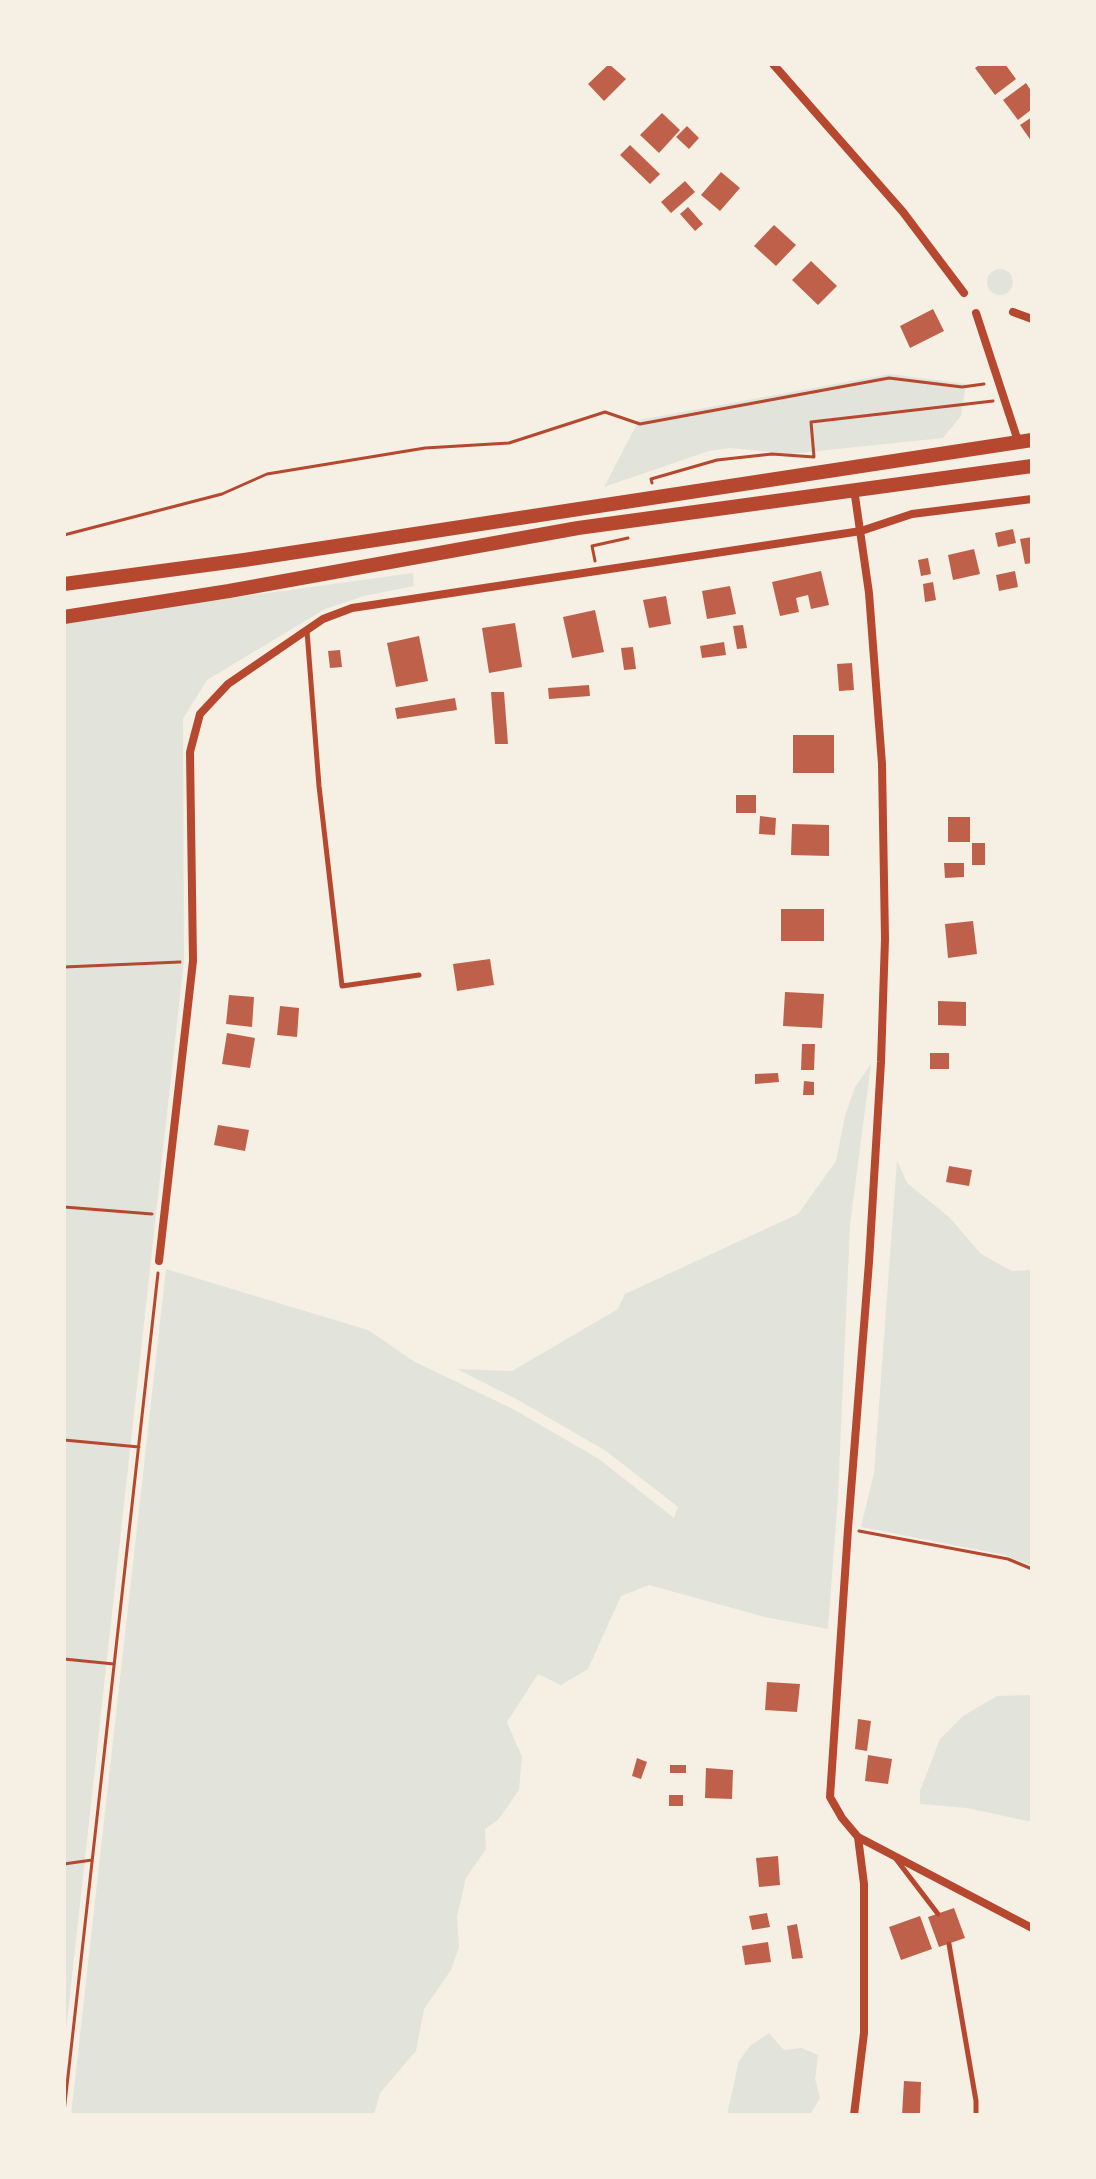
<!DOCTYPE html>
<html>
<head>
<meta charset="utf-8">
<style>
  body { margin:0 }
  #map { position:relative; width:1096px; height:2179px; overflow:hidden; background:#f6efe4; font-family:Commissioner,sans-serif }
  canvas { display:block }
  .frame { position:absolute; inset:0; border:66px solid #f6efe4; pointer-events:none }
</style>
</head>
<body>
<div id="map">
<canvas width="1096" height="2179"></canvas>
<div class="frame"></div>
</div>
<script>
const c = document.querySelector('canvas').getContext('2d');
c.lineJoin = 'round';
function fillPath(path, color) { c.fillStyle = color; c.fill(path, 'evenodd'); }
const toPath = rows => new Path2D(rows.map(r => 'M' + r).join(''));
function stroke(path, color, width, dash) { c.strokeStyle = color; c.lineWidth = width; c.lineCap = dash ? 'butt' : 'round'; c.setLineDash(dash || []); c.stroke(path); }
const green = toPath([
  '987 282a13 13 0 1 1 26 0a13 13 0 1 1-26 0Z',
  [890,374,966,384,961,416,943,438,790,454,730,448,709,451,604,487,639,420],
  [413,573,414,586,364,596,325,609,207,680,183,719,184,960,64,2049,64,621],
  [871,1064,850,1225,838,1496,828,1629,765,1617,649,1585,621,1596,588,1669,561,1685,538,1674,507,1722,522,1757,519,1790,498,1820,485,1829,486,1849,466,1878,457,1916,459,1947,451,1970,424,2009,416,2051,380,2093,374,2115,71,2115,166,1269,368,1330,415,1362,513,1409,599,1459,674,1518,678,1507,606,1451,518,1400,457,1369,512,1371,618,1309,625,1294,798,1214,836,1161,845,1116,855,1087],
  [897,1160,907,1183,949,1217,981,1254,1012,1271,1032,1270,1032,1566,1005,1555,861,1527,874,1473],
  [1032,1695,1032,1822,967,1808,920,1804,920,1791,940,1739,963,1716,997,1696],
  [769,2033,784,2050,801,2048,818,2055,815,2079,820,2098,810,2115,727,2115,739,2061,750,2046]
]);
const building = toPath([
  [609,64,626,79,604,101,588,84],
  [981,64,1005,64,1016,79,995,95,975,68],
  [1026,83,1032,92,1032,109,1018,120,1003,100],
  [662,113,680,130,659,153,640,135],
  [1032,117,1032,142,1020,125],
  [687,126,699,138,689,149,676,137],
  [630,145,660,174,650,184,620,155],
  [721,172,740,188,720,211,701,195],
  [685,181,695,192,671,213,661,202],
  [688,207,703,224,695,231,680,214],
  [774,225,796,245,776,266,754,246],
  [811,261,837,286,818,305,792,280],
  [933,309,944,331,910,348,900,326],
  [1013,529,1016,543,998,547,995,533],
  [1032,537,1032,563,1025,564,1020,539],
  [974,549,980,574,953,580,948,555],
  [928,558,931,574,921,576,918,560],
  [821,571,829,605,811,609,808,595,796,598,799,612,780,616,772,582],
  [1015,571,1018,587,999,591,996,575],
  [933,582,936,600,925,602,923,584],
  [730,586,736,614,707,619,702,591],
  [666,596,671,624,649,628,643,600],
  [595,610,604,652,572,658,563,617],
  [515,623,522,667,489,673,482,628],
  [743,625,747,648,737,649,733,626],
  [419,636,428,681,396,687,387,643],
  [724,642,726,655,702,658,700,646],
  [633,647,636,669,624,670,621,648],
  [340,650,342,667,330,668,328,651],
  [852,663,854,690,839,691,837,664],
  [589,685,590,696,549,699,548,688],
  [491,692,504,692,508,744,495,744],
  [455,698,457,710,397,719,395,708],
  [793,735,834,735,834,773,793,773],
  [736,795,756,795,756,813,736,813],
  [760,816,776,818,775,835,759,834],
  [948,817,970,817,970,842,948,842],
  [792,824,829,825,829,856,791,855],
  [972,843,985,843,985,865,972,865],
  [944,863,964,863,964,877,945,878],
  [781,909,824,909,824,941,781,941],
  [973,921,977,954,948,958,945,924],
  [490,959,494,985,457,991,453,964],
  [785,992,824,994,822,1028,783,1026],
  [229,995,254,997,252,1027,226,1024],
  [938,1001,966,1002,966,1026,938,1025],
  [280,1006,299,1008,297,1037,277,1035],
  [227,1033,255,1038,250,1068,222,1064],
  [802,1044,815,1044,814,1070,801,1070],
  [930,1053,949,1053,949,1069,930,1069],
  [778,1073,779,1082,755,1084,755,1074],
  [804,1081,814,1082,814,1095,803,1095],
  [218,1125,249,1130,245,1151,214,1145],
  [949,1166,972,1170,969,1186,946,1182],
  [767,1682,800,1684,797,1712,765,1710],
  [858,1719,871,1721,867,1751,855,1749],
  [868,1755,892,1759,888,1784,865,1781],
  [637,1758,647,1762,641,1779,632,1776],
  [670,1765,686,1765,686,1773,670,1773],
  [706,1768,733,1770,732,1799,705,1798],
  [669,1795,683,1795,683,1806,669,1806],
  [778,1856,780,1885,759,1887,756,1858],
  [954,1908,965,1938,939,1947,928,1917],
  [767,1913,770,1927,752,1930,749,1916],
  [920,1916,932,1949,901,1960,889,1927],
  [797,1924,803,1958,792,1959,787,1926],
  [768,1942,771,1962,745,1965,742,1946],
  [904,2081,921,2082,920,2115,902,2115]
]);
const path = toPath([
  [652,483,651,479,717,460,772,454,814,457,811,422,993,401],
  [64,535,222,494,267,474,425,448,509,443,605,412,640,424,889,378,962,387,984,384],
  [595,561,592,546,628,538],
  [64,967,180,962],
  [64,1207,152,1214],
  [64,1440,139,1447],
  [859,1531,1008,1559,1032,1569],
  [64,1659,114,1664],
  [64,1864,92,1860],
  [64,2112,158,1273]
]);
const service = toPath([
  [307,631,319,786,342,986,419,975],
  [896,1859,938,1914],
  [949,1944,976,2101,976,2115]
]);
const minor = toPath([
  [773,64,903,212,964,293],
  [1013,312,1032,319],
  [976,313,1018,441],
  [854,489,869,593,882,764,885,939,881,1062,869,1262,848,1529,830,1797,842,1818,858,1837,1032,1928],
  [159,1261,193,961,190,752,200,714,228,684,323,619,352,608,861,531,912,514,1032,499],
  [854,2115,864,2033,864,1884,858,1837]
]);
const primary = toPath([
  [64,584,244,560,1032,440],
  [64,617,229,591,578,528,1032,466]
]);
fillPath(green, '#e2e4dc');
fillPath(building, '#bf614a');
stroke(path, '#b5482f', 3);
stroke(service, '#b5482f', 5);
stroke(minor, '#b5482f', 8);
stroke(primary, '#b5482f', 14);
</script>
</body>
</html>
